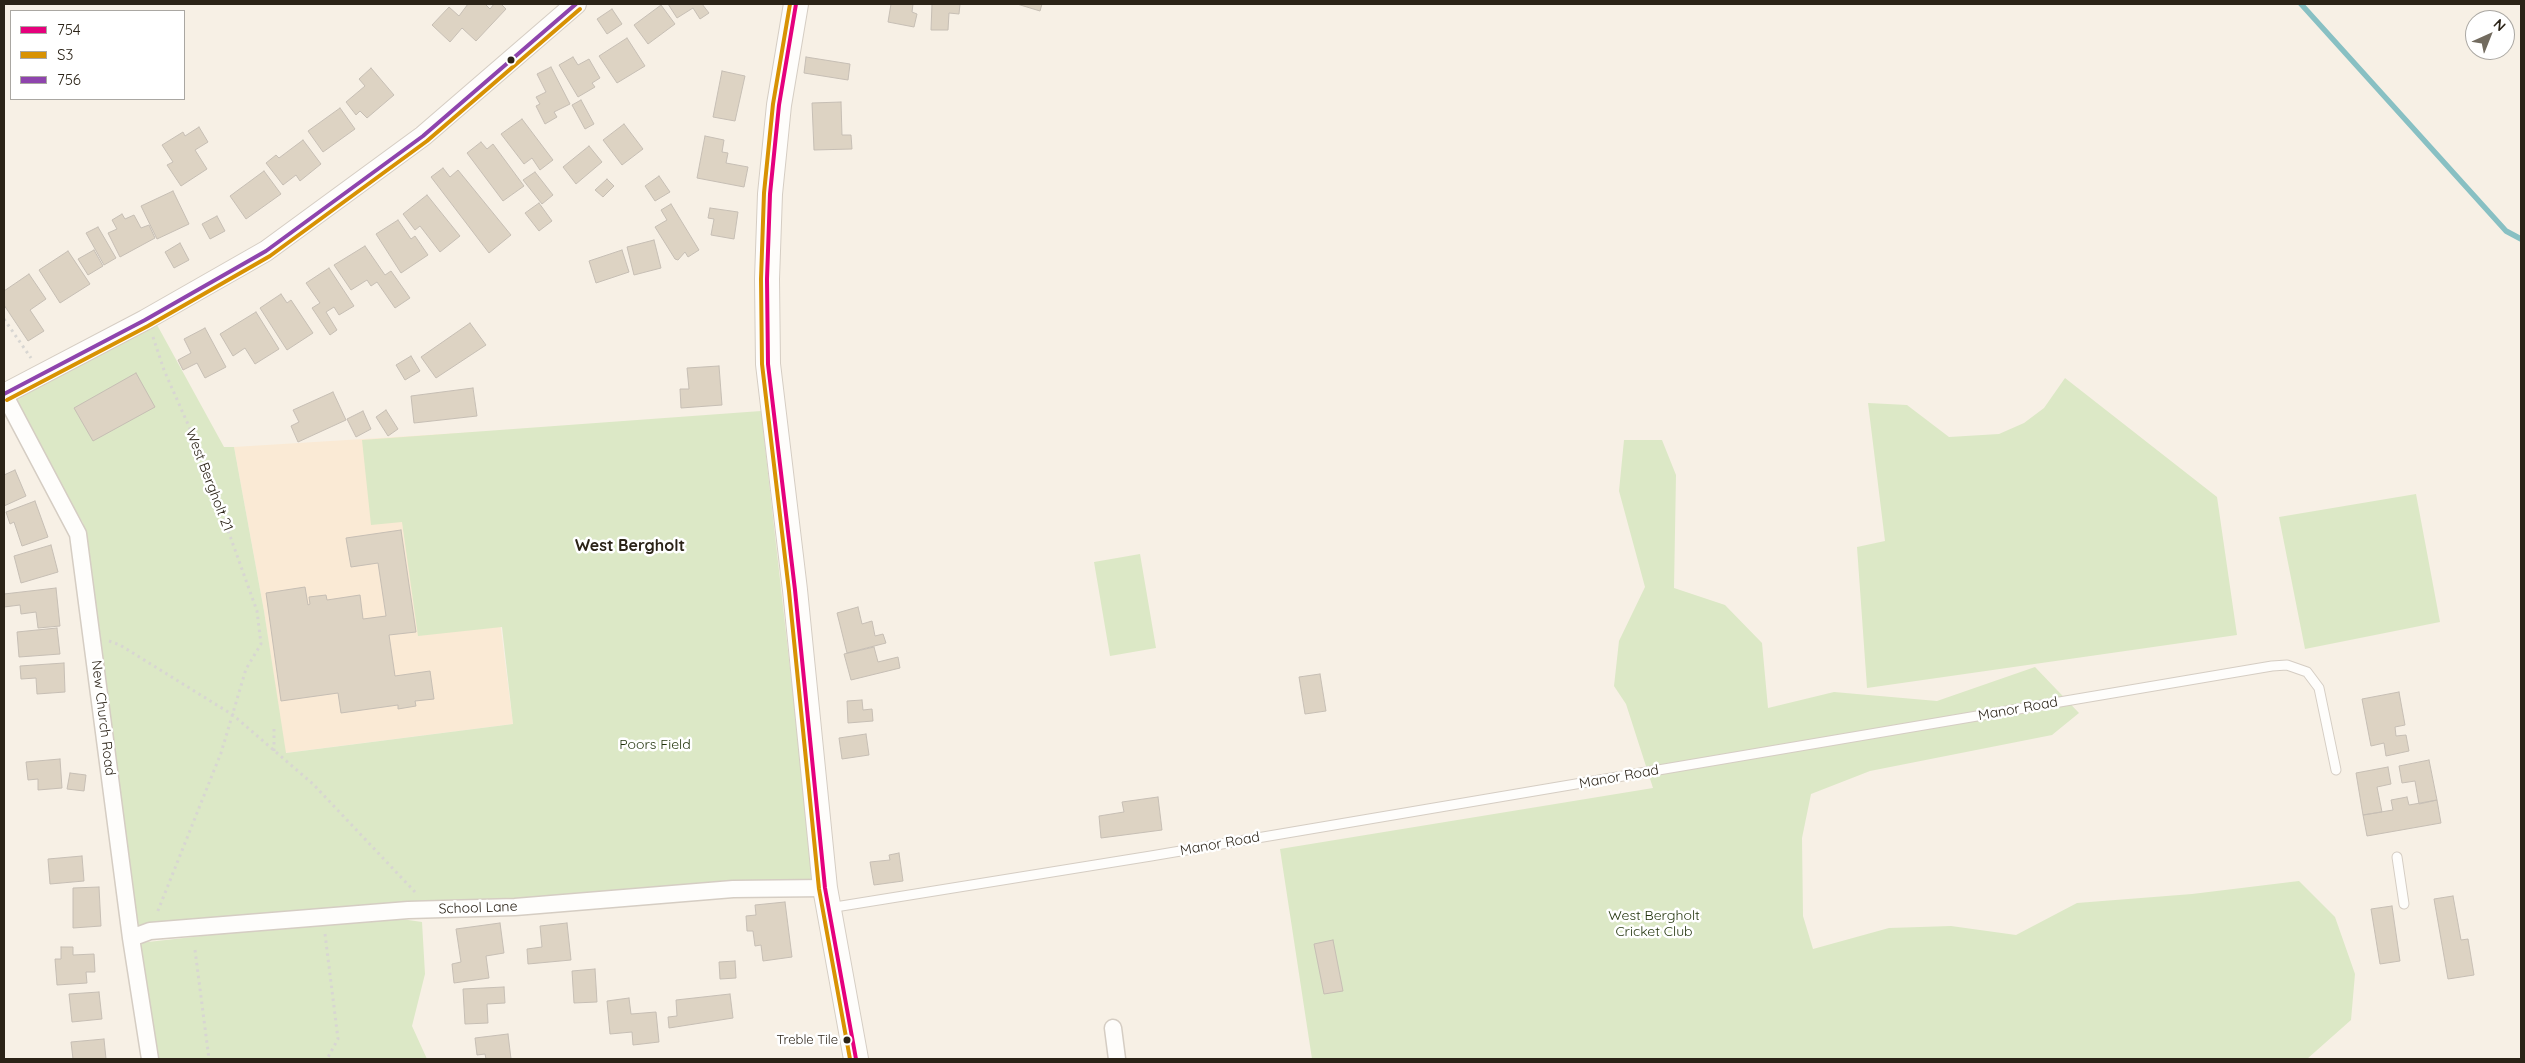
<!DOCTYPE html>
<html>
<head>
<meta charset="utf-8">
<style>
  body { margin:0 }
  #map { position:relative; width:2525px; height:1063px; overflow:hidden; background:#f7f0e5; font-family:Quicksand,sans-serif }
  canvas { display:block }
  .frame { position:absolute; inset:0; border:5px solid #2b2317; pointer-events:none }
  .legend { position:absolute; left:10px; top:10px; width:175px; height:90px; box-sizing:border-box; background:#fff; border:1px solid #aaa7a2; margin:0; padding:6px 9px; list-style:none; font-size:15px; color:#2b2317 }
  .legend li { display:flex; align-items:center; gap:10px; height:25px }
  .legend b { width:25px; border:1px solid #aaa7a2 }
  .north { position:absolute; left:2465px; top:10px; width:50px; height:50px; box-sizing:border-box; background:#fff; border:1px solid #aaa7a2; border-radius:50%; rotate:44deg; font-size:14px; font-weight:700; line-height:20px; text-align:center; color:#2b2317 }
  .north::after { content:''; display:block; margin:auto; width:18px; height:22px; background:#726b5f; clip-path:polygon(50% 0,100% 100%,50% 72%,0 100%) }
</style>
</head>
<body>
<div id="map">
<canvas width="2525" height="1063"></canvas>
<div class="frame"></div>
<ul class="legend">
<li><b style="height:6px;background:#e5007d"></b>754</li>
<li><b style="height:6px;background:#d89203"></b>S3</li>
<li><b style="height:6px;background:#8e44ad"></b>756</li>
</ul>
<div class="north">N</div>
</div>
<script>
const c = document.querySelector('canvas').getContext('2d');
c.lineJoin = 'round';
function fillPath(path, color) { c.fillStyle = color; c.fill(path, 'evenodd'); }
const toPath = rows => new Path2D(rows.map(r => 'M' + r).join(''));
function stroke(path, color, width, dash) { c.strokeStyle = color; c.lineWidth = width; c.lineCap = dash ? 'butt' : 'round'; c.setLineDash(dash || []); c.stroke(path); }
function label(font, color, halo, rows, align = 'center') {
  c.font = font + ' Quicksand,sans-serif'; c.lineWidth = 5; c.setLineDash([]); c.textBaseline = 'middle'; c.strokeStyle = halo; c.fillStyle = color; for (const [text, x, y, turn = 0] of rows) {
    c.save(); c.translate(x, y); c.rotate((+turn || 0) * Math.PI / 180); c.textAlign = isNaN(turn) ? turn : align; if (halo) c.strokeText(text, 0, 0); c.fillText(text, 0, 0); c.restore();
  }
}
const built = toPath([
  [476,432,513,724,285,753,264,611,234,447]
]);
const green = toPath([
  [156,323,224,447,234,447,264,611,286,753,513,724,502,627,418,636,402,522,371,525,362,440,761,411,814,881,137,927,83,523,9,398],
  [2065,378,2217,497,2237,635,1867,688,1857,547,1885,541,1868,403,1907,405,1949,437,1999,434,2024,423,2044,408],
  [1624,440,1662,440,1676,475,1674,588,1725,605,1762,643,1768,708,1834,692,1937,701,2035,667,2079,713,2052,735,1870,771,1811,794,1802,838,1803,916,1813,949,1889,928,1951,926,2016,935,2077,903,2192,894,2299,881,2335,917,2355,974,2351,1020,2307,1059,1312,1059,1280,849,1653,788,1626,704,1614,686,1619,641,1645,587,1619,491],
  [2416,494,2440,622,2305,649,2279,517],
  [1140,554,1156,648,1110,656,1094,562],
  [381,916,422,922,425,974,412,1026,427,1059,155,1059,139,943]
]);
const stream = toPath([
  [2301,4,2506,231,2521,239]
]);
const building = toPath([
  [468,4,485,4,490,9,494,4,501,4,506,9,476,41,462,28,450,42,432,25,449,7,459,16,468,4],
  [668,4,702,4,709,13,700,19,693,8,677,18,668,4],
  [891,4,913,4,912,12,917,14,914,27,888,22,891,4],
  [932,4,960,4,959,14,949,13,948,30,931,30,932,4],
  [1017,4,1042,4,1040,11,1017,4],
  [661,5,675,24,648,44,634,25,661,5],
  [612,9,622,24,607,34,597,19,612,9],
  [627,38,645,66,617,83,599,56,627,38],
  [573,57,578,65,589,59,600,78,592,83,595,87,578,97,559,65,573,57],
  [806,57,850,64,848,80,804,73,806,57],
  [551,67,570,104,554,112,557,117,545,124,536,106,540,104,536,97,546,92,537,74,551,67],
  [371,68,394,95,367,118,360,111,356,115,346,102,365,86,359,79,371,68],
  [722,71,745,76,735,121,713,117,722,71],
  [581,100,594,124,585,129,572,105,581,100],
  [841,102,842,135,851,135,852,149,814,150,812,103,841,102],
  [340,108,355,129,323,152,308,131,340,108],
  [522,119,553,160,540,170,532,158,524,164,501,134,522,119],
  [624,124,643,149,622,165,603,140,624,124],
  [199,127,208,142,195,150,207,169,181,186,167,165,173,162,162,145,183,132,185,136,199,127],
  [705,136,724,140,722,152,728,153,726,163,748,167,744,187,697,178,705,136],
  [303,140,321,164,300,181,296,175,283,185,266,163,276,155,279,158,303,140],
  [481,142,487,149,493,144,524,186,503,201,467,153,481,142],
  [589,146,602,162,576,184,563,167,589,146],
  [443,168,450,177,458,170,511,235,489,253,431,177,443,168],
  [264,171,281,194,246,219,230,196,264,171],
  [535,172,553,195,542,204,523,180,535,172],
  [659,176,670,192,655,201,645,186,659,176],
  [607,179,614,186,603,197,595,190,607,179],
  [173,191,189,224,157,239,141,206,173,191],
  [427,195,460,236,440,252,420,226,415,230,403,214,427,195],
  [539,203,552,221,539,231,525,213,539,203],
  [671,204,699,250,688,257,685,252,678,260,675,259,655,227,667,220,661,210,671,204],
  [710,208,738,212,734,239,711,235,714,219,708,218,710,208],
  [122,214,125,219,134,215,141,228,149,225,155,238,120,257,108,233,117,229,112,220,122,214],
  [217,216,225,231,210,239,202,224,217,216],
  [398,220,411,239,415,236,428,255,401,273,376,234,398,220],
  [98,227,116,258,104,265,86,233,98,227],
  [654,240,661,268,634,275,627,247,654,240],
  [180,243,189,260,174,268,165,252,180,243],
  [365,246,385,275,391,271,410,298,395,308,377,282,371,286,367,280,351,290,334,265,365,246],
  [94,250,103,266,88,275,78,259,94,250],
  [622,250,629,272,596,283,589,261,622,250],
  [68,251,90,284,60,303,39,270,68,251],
  [329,268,354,306,339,315,334,307,326,312,337,330,330,335,312,308,320,303,306,283,329,268],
  [29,274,46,299,30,310,44,331,28,341,4,305,4,291,29,274],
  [281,294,287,303,291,300,313,333,287,350,260,308,281,294],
  [256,312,279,349,255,364,245,348,233,356,220,334,256,312],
  [470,323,486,345,436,378,421,357,470,323],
  [205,328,226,367,205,378,197,363,183,370,178,360,191,353,184,339,205,328],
  [411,356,420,371,405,380,396,365,411,356],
  [719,366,722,405,681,408,680,389,689,389,687,368,719,366],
  [136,373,155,407,93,441,74,408,136,373],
  [473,388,477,416,414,423,411,396,473,388],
  [333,392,346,420,298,442,291,426,299,422,293,410,333,392],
  [386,410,398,429,388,436,376,417,386,410],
  [363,411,371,429,356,437,347,419,363,411],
  [15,470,26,496,4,506,4,475,15,470],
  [35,501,48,537,22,546,14,522,10,524,6,512,35,501],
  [401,530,416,632,389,635,395,676,430,671,434,699,415,701,416,706,398,709,398,705,341,713,338,693,281,701,266,593,305,587,308,605,310,604,309,597,326,595,327,600,360,595,363,619,386,616,378,563,351,567,346,538,401,530],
  [51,545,58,572,21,583,14,556,51,545],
  [56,588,60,626,38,628,36,612,21,614,20,605,4,607,4,594,56,588],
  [858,607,862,624,872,621,875,636,883,634,886,643,847,653,837,613,858,607],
  [57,628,60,654,19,657,17,632,57,628],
  [874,647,878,662,898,657,900,668,851,680,844,654,874,647],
  [64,663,65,692,37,694,36,678,21,679,20,666,64,663],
  [1320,674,1326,711,1305,714,1299,677,1320,674],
  [2399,692,2405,725,2395,727,2396,736,2406,735,2409,751,2386,756,2384,743,2371,746,2362,699,2399,692],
  [862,700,863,710,872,709,873,721,848,723,847,701,862,700],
  [866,734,869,755,842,759,839,738,866,734],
  [60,759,62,788,38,790,38,779,28,780,26,762,60,759],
  [2429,760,2437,800,2419,804,2415,781,2402,783,2399,766,2429,760],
  [2388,767,2391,784,2377,787,2382,812,2363,815,2356,773,2388,767],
  [70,773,86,775,84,791,67,789,70,773],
  [1158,797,1162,830,1101,838,1099,816,1124,812,1122,802,1158,797],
  [2407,797,2409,805,2437,800,2441,823,2367,836,2363,815,2393,810,2391,800,2407,797],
  [899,853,903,881,874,885,870,862,890,860,889,855,899,853],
  [82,856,84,881,50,884,48,859,82,856],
  [99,887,101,926,73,928,73,888,99,887],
  [2453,896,2461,940,2468,939,2474,975,2448,979,2434,899,2453,896],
  [785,902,792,957,763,961,761,945,755,946,753,931,747,931,746,916,756,915,755,905,785,902],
  [2392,906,2400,961,2380,964,2371,909,2392,906],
  [500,923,504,953,486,956,489,978,454,983,452,964,461,962,456,929,500,923],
  [567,923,571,960,528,964,527,949,542,947,540,926,567,923],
  [1333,940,1343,991,1324,994,1314,944,1333,940],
  [61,947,73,947,73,955,94,954,95,972,86,972,87,983,57,985,55,959,61,959,61,947],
  [735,961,736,978,720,979,719,962,735,961],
  [595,969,597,1002,574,1003,572,971,595,969],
  [504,987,505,1003,487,1004,488,1023,465,1024,463,989,504,987],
  [99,992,102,1019,72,1022,69,994,99,992],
  [730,994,733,1018,669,1028,668,1017,677,1016,676,1000,730,994],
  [629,998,631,1014,656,1012,659,1042,633,1045,632,1032,610,1034,607,1001,629,998],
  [508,1034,511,1059,486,1059,485,1054,477,1055,475,1038,508,1034],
  [104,1039,106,1059,73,1059,71,1042,104,1039]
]);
const path = toPath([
  [4,319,31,358],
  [153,337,164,370,198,447,257,611,261,644,246,669,221,753,157,913],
  [109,641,120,645,233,715,313,784,415,892],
  [274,729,274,751],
  [325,934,338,1039,327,1059],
  [195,950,209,1059]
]);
const service = toPath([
  [2397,857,2404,904],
  [829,908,1151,856,2272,666,2287,665,2307,672,2319,688,2336,770]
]);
const minor = toPath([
  [4,394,78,534,131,938,150,1059],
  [131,938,150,931,408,910,515,907,733,889,825,888],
  [1113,1028,1117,1059]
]);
const tertiary = toPath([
  [4,394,145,320,266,251,423,136,576,4]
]);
const secondary = toPath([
  [796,4,779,105,770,194,767,279,768,364,795,590,825,888,856,1059]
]);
const bus1 = toPath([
  [796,4,779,105,770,194,767,279,768,364,795,590,825,888,856,1059]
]);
const bus2 = toPath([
  [790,4,773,104,764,193,761,279,762,364,789,591,819,889,850,1059],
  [7,400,148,326,270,256,427,141,580,9]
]);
const bus3 = toPath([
  [4,394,145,320,266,251,423,136,576,4]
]);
const markers = [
  [511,60,4.5,"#2b2317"],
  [847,1040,4.5,"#2b2317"]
];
const busNames = [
  ["Treble Tile",838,1040]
];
const streetNames = [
  ["West Bergholt 21",209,480,69],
  ["Manor Road",2018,709,-10],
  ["New Church Road",103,718,83],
  ["Manor Road",1619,777,-10],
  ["Manor Road",1220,844,-10],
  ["School Lane",478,908,-2]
];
const parkNames = [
  ["Poors Field",655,745],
  ["West Bergholt",1654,916],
  ["Cricket Club",1654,932]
];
const quarterNames = [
  ["West Bergholt",630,546]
];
fillPath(built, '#faead5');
fillPath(green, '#dce8c6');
stroke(stream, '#88c0c3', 5.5);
fillPath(building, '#ddd3c3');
stroke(building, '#c6beb4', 1);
stroke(service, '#d5cdc3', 11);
stroke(minor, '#d5cdc3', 19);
stroke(tertiary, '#d5cdc3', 22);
stroke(secondary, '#d5cdc3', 26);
stroke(path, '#d8d6d2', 3, [2.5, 4]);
stroke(service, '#fefdfb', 9);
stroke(minor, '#fefdfb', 16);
stroke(tertiary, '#fefdfb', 20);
stroke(secondary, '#fefdfb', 24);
stroke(bus1, '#e5007d', 4);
stroke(bus2, '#d89203', 4);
stroke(bus3, '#8e44ad', 4);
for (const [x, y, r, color] of markers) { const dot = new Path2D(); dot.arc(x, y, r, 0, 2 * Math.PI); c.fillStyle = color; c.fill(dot); stroke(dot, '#fff', 2); }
label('13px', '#2b2317', '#fff', busNames, 'right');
label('14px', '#2b2317', '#fff', streetNames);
label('14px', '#1e3008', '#fff', parkNames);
label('bold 16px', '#2b2317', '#fff', quarterNames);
</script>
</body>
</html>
